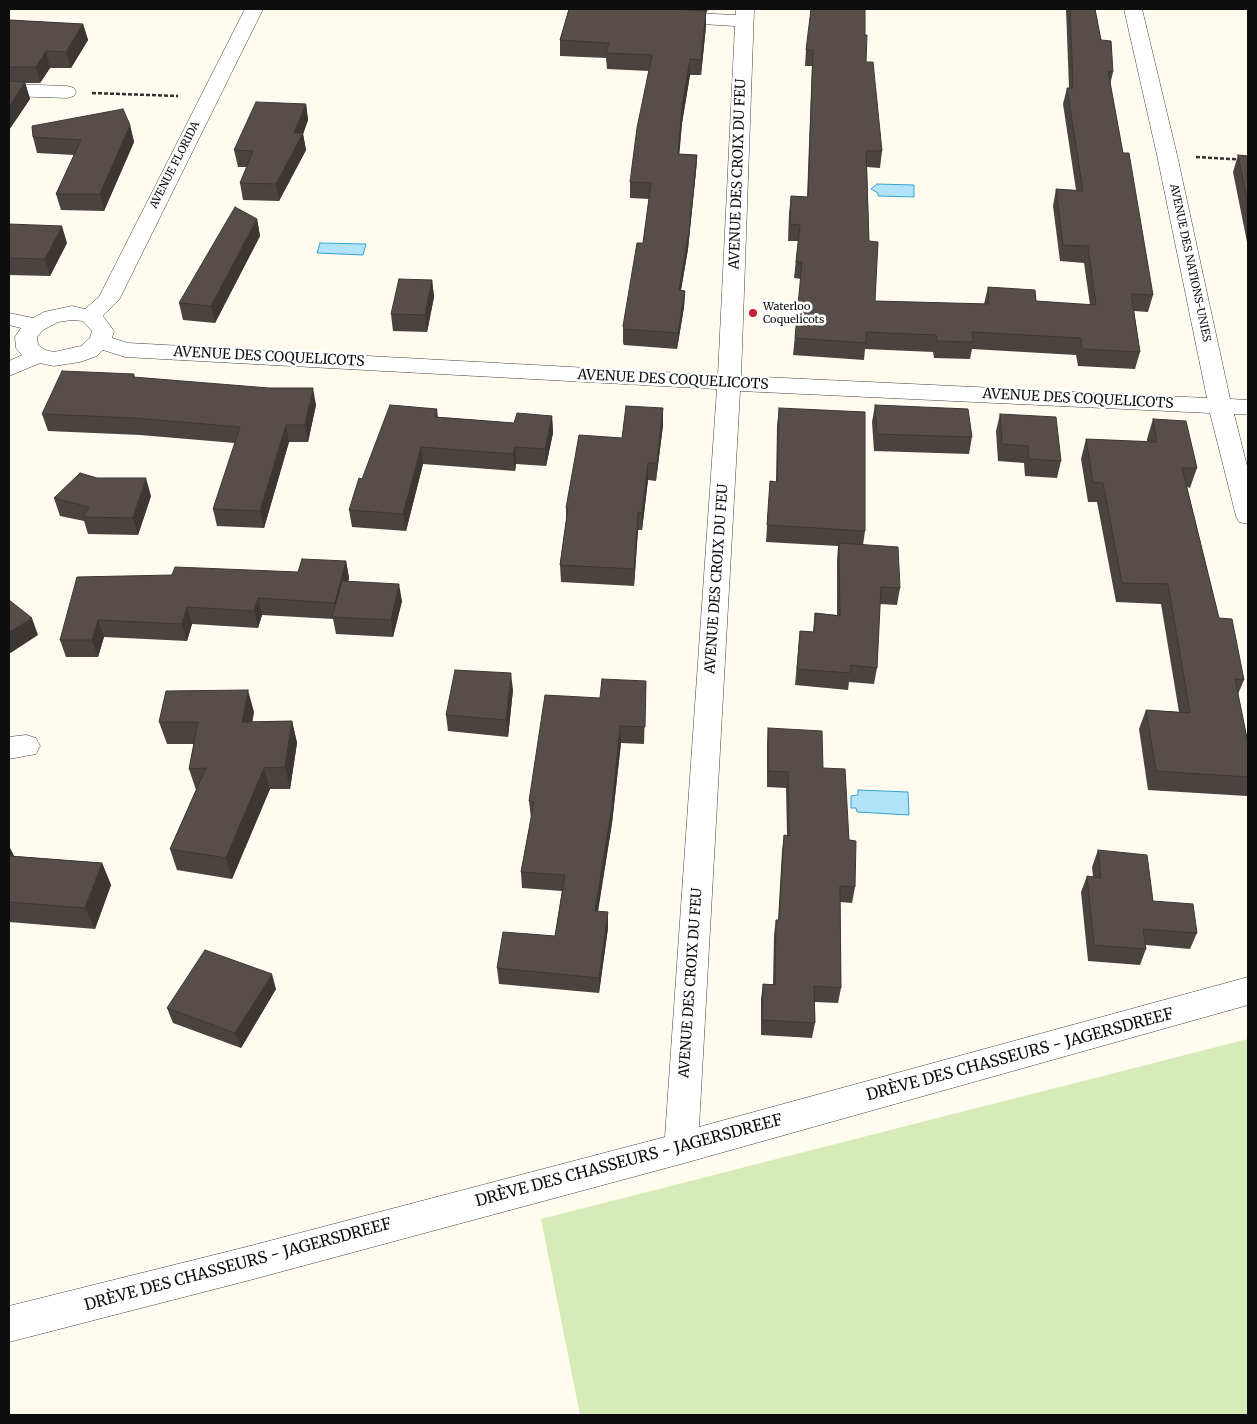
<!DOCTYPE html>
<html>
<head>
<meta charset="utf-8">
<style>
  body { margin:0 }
  #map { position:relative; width:1257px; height:1424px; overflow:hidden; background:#fffbef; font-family:Merriweather,serif }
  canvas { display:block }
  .frame { position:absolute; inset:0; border:10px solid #0e0e0e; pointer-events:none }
</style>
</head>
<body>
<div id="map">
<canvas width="1257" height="1424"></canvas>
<div class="frame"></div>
</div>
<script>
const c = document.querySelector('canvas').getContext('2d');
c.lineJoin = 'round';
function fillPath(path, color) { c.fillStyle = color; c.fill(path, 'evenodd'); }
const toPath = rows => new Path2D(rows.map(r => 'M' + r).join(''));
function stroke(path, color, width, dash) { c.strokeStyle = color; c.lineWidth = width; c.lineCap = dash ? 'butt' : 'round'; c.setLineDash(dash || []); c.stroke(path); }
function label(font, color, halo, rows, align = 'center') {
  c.font = font + ' Merriweather,serif'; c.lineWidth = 5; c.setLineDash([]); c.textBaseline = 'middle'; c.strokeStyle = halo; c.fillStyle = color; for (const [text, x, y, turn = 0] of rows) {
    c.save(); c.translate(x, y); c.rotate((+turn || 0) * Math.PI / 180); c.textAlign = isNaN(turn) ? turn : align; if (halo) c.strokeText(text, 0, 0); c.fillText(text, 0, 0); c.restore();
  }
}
const green = toPath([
  [1248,1039,1248,1415,580,1415,541,1219]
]);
const water = toPath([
  [877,184,914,185,914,197,878,196,878,193,871,189,877,184],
  [320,243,366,244,363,255,317,253,320,243],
  [858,790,908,792,909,815,857,812,856,808,851,808,851,796,858,795,858,790]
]);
const path = toPath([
  [92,93,178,96],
  [1196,157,1248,160]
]);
const street = toPath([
  [245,9,263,9,119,300,103,316,114,331,112,338,128,343,718,375,735,26,669,22,663,21,660,17,663,13,669,12,736,15,736,9,754,9,741,376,1207,398,1157,155,1124,9,1142,9,1177,155,1230,399,1248,400,1248,414,1234,414,1248,470,1248,524,1239,522,1236,516,1210,413,740,391,699,1127,1248,977,1248,1005,681,1164,250,1280,9,1342,9,1306,250,1246,665,1137,717,389,125,357,103,350,97,356,80,362,54,366,40,363,9,376,9,361,22,355,16,348,15,337,21,328,9,325,9,313,33,318,44,312,72,306,85,309,99,297,245,9],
  [72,320,83,321,92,331,90,338,81,346,54,352,45,350,38,345,37,337,43,330,58,322,72,320],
  [9,84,67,86,74,88,76,92,74,96,67,98,9,96,9,84],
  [26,735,36,738,40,746,36,754,9,759,9,737,26,735]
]);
const wall = toPath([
  [569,9,708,9,707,12,706,12,706,26,701,75,690,75,682,123,679,154,697,155,696,171,688,249,681,290,685,291,684,307,677,349,624,345,623,343,623,326,643,243,649,199,630,198,630,182,649,71,607,69,606,58,560,56,560,40],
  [1066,9,1095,9,1101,40,1113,72,1110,85,1123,153,1153,295,1148,312,1134,311,1140,352,1135,369,1078,366,1076,355,972,349,970,359,934,358,933,352,865,349,864,360,793,355,801,279,794,278,798,241,788,241,789,213,791,196,807,197,812,66,805,66,806,50,865,35,866,62,882,151,880,168,867,167,869,241,875,301,984,304,988,287,1036,301,1090,305,1084,263,1060,261,1053,206,1056,189,1076,190,1063,104,1067,88,1069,88],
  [9,20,83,24,88,40,71,68,50,68,40,83,25,83,30,99,9,130],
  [306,104,308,120,303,134,306,150,279,201,243,200,240,183,247,167,238,167,234,150],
  [130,125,134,142,104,211,61,210,56,194,74,155,37,153,33,137],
  [1238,155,1248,156,1248,247,1233,172],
  [257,219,260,236,215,323,183,320,179,303],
  [9,224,67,243,50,276,9,275],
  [432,280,434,297,427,332,393,331,391,314],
  [134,374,135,377,316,405,308,442,289,442,264,528,217,526,213,509,235,443,140,435,48,431,42,414],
  [875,405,972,437,969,454,874,451,872,422],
  [663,408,663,425,656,481,648,480,642,530,638,530,634,586,561,582,560,565,566,521,566,508,622,438],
  [779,408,865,531,863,545,900,588,897,605,880,604,877,668,874,684,849,682,848,690,795,685,800,631,813,632,815,613,837,615,837,561,838,546,766,542,770,481,776,482,777,425],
  [1000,414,1061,461,1057,478,1025,476,1024,463,998,461,996,431],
  [552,416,553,433,546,466,516,464,515,471,423,464,406,531,352,527,349,510,438,417,514,423],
  [1153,419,1197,468,1190,488,1187,487,1219,618,1244,680,1238,694,1248,743,1248,794,1247,796,1148,790,1139,729,1146,710,1179,712,1161,604,1116,602,1097,502,1088,502,1081,459,1086,439,1147,442,1147,439],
  [97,478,151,496,138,535,88,534,84,521,60,516,54,498],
  [346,561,349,578,348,582,402,601,393,637,336,634,333,619,262,615,258,628,192,624,187,641,104,637,98,657,66,657,60,640,172,575,298,572],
  [646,681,644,744,621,743,612,823,598,912,608,928,599,993,499,984,497,968,555,936,562,891,522,888,521,872,531,818,529,801,600,698],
  [513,690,508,737,448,731,446,715],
  [254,712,252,722,292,721,297,743,290,789,270,789,232,879,177,870,170,849,196,790,189,769,194,744,167,744,159,722],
  [768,728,823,768,849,840,855,887,852,903,840,902,841,988,838,1003,815,1002,815,1023,812,1038,761,1035,761,999,763,984,773,984,774,935,776,920,778,920,782,851,784,835,787,835,786,788,767,787,767,745],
  [9,846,14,856,102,863,111,885,95,929,9,922],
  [1098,850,1153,901,1197,933,1190,949,1146,945,1146,949,1140,965,1088,961,1081,892,1087,876,1093,877,1092,867],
  [276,989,241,1048,173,1023,167,1008]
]);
const shadedWall = toPath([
  [706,11,706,26,701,75,701,60],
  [83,24,88,40,71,68,66,52],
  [46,51,50,68,40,83,36,67],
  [690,59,690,75,682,123,678,170,678,154,682,107],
  [25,82,30,99,9,130,9,107],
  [306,104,308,120,303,134,306,150,279,201,276,184,294,133],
  [130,125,134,142,104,211,100,194],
  [697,155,696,171,688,249,678,307,679,290],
  [257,219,260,236,215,323,211,306],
  [62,226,67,243,50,276,45,259],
  [432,280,434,297,427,332,425,315],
  [685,291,684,307,677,349,678,333],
  [313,388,316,405,308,442,305,425],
  [663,408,663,425,656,481,657,463],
  [437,409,439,427,435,417],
  [552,416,553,433,546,466,545,449],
  [286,425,289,442,264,528,260,511],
  [421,447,423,464,406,531,403,514],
  [515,447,516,464,515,471,513,454],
  [648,463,648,480,642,530,642,513],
  [146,478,151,496,138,535,133,518],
  [638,512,638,530,634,586,634,569],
  [346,561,349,578,338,617,337,617,335,603],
  [399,584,402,601,393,637,391,620],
  [258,598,262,615,258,628,254,611],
  [187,607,192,624,187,641,182,624],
  [32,618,38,635,9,654,9,632],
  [98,620,104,637,98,657,92,640],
  [511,673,513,690,508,737,506,720],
  [248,690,254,712,248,744,242,722],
  [292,721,297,743,290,789,285,767],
  [620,726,621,743,612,823,595,927,595,911],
  [264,768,270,789,232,879,226,858],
  [9,846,14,856,9,866],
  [102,863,111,885,95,929,85,908],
  [608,912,608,928,599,993,599,978],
  [272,974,276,989,241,1048,235,1033]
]);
const building = toPath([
  [569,9,670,9,706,11,701,60,690,59,682,107,678,154,697,155,689,232,679,290,685,291,678,333,624,329,623,326,637,243,643,243,651,183,630,182,637,128,652,55,606,53,609,43,560,40,569,9],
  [811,9,865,9,865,35,867,35,866,62,873,62,882,151,866,151,869,241,878,242,875,301,989,304,988,287,1035,290,1036,301,1096,305,1088,246,1063,245,1056,189,1083,191,1067,88,1073,88,1070,9,1095,9,1101,40,1111,41,1113,72,1108,71,1123,153,1129,153,1153,295,1131,294,1140,352,1082,349,1081,338,972,332,973,342,937,341,936,335,866,332,866,343,795,338,802,262,796,262,800,225,790,224,791,196,808,197,813,50,806,50,811,9],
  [9,20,83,24,66,52,46,51,36,67,9,67,9,20],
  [9,81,25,82,9,107,9,81],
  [256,102,306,104,294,133,303,133,276,184,240,183,253,151,234,150,256,102],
  [123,109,130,125,100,194,56,194,81,140,33,137,32,126,123,109],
  [1238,155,1248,156,1248,205,1238,155],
  [235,207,257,219,211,306,179,303,235,207],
  [9,224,62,226,45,259,9,258,9,224],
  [399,279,432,280,425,315,391,314,399,279],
  [62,371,134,374,133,377,269,388,313,388,305,425,286,425,260,511,213,509,240,427,135,418,42,414,62,371],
  [390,405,437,409,435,417,514,423,517,413,552,416,545,449,515,447,513,454,421,447,403,514,349,510,359,478,362,479,390,405],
  [875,405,968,409,972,437,877,434,875,405],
  [626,406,663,408,657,463,648,463,642,513,638,512,634,569,560,565,568,508,566,508,579,435,622,438,626,406],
  [779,408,865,412,865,531,767,525,770,481,777,482,779,408],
  [1000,414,1056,417,1061,461,1029,459,1028,446,1002,444,1000,414],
  [1153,419,1186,421,1197,468,1182,468,1219,618,1232,619,1244,680,1235,679,1248,743,1248,777,1156,771,1146,710,1190,713,1168,584,1122,583,1103,483,1093,482,1086,439,1157,442,1153,419],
  [80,473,97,478,146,478,133,518,83,517,89,507,54,498,80,473],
  [839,543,898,547,900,588,881,587,877,668,851,665,850,673,797,669,800,631,814,632,815,613,840,616,839,543],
  [302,559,346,561,335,603,258,598,254,611,187,607,182,624,98,620,92,640,60,640,77,577,172,575,175,567,298,572,302,559],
  [342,581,399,584,391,620,332,617,342,581],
  [9,600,32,618,9,632,9,600],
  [455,670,511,673,506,720,446,715,455,670],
  [602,679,646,681,645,727,620,726,612,807,595,911,608,912,599,978,497,968,503,932,555,936,565,875,521,872,534,802,529,801,545,695,600,698,602,679],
  [248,690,242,722,292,721,285,767,264,768,226,858,170,849,206,768,189,769,198,722,159,722,166,691,248,690],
  [768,728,822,731,823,768,845,769,849,840,856,841,855,887,840,886,841,988,814,986,815,1023,762,1020,763,984,775,985,776,920,779,920,784,835,789,836,788,772,768,771,768,728],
  [1098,850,1147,855,1153,901,1193,904,1197,933,1143,929,1146,949,1094,945,1087,876,1101,878,1098,850],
  [9,856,102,863,85,908,9,902,9,856],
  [205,950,272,974,235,1033,167,1008,205,950]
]);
const markers = [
  [753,313,5,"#c52035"]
];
const farStreetnames = [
  ["AVENUE FLORIDA",175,165,-63],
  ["AVENUE DES NATIONS-UNIES",1190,263,78]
];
const farPoinames = [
  ["Waterloo",763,307],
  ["Coquelicots",763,320]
];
const streetNames = [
  ["AVENUE DES CROIX DU FEU",738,174,-88],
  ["AVENUE DES COQUELICOTS",269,357,3],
  ["AVENUE DES COQUELICOTS",673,380,3],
  ["AVENUE DES COQUELICOTS",1078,399,3],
  ["AVENUE DES CROIX DU FEU",717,579,-86],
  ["AVENUE DES CROIX DU FEU",691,983,-86]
];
const nearStreetnames = [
  ["DRÈVE DES CHASSEURS - JAGERSDREEF",1020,1055,-15],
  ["DRÈVE DES CHASSEURS - JAGERSDREEF",629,1161,-15],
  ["DRÈVE DES CHASSEURS - JAGERSDREEF",238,1265,-15]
];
fillPath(green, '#d6ebb7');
fillPath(water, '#b2e4f9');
stroke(water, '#35a1d3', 1);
stroke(street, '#414141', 1);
stroke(path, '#303030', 2.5, [4, 2]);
fillPath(street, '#fff');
fillPath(wall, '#4b4340');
fillPath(shadedWall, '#3d3734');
fillPath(building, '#574e4a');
stroke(building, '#3d3734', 1);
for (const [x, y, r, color] of markers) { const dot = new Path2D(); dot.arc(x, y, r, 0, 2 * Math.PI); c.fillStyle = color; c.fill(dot); stroke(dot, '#fff', 2); }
label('11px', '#0e0e0e', '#fff', farStreetnames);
label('11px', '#0e0e0e', '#fff', farPoinames, 'left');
label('14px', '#0e0e0e', '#fff', streetNames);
label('16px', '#0e0e0e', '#fff', nearStreetnames);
</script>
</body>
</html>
